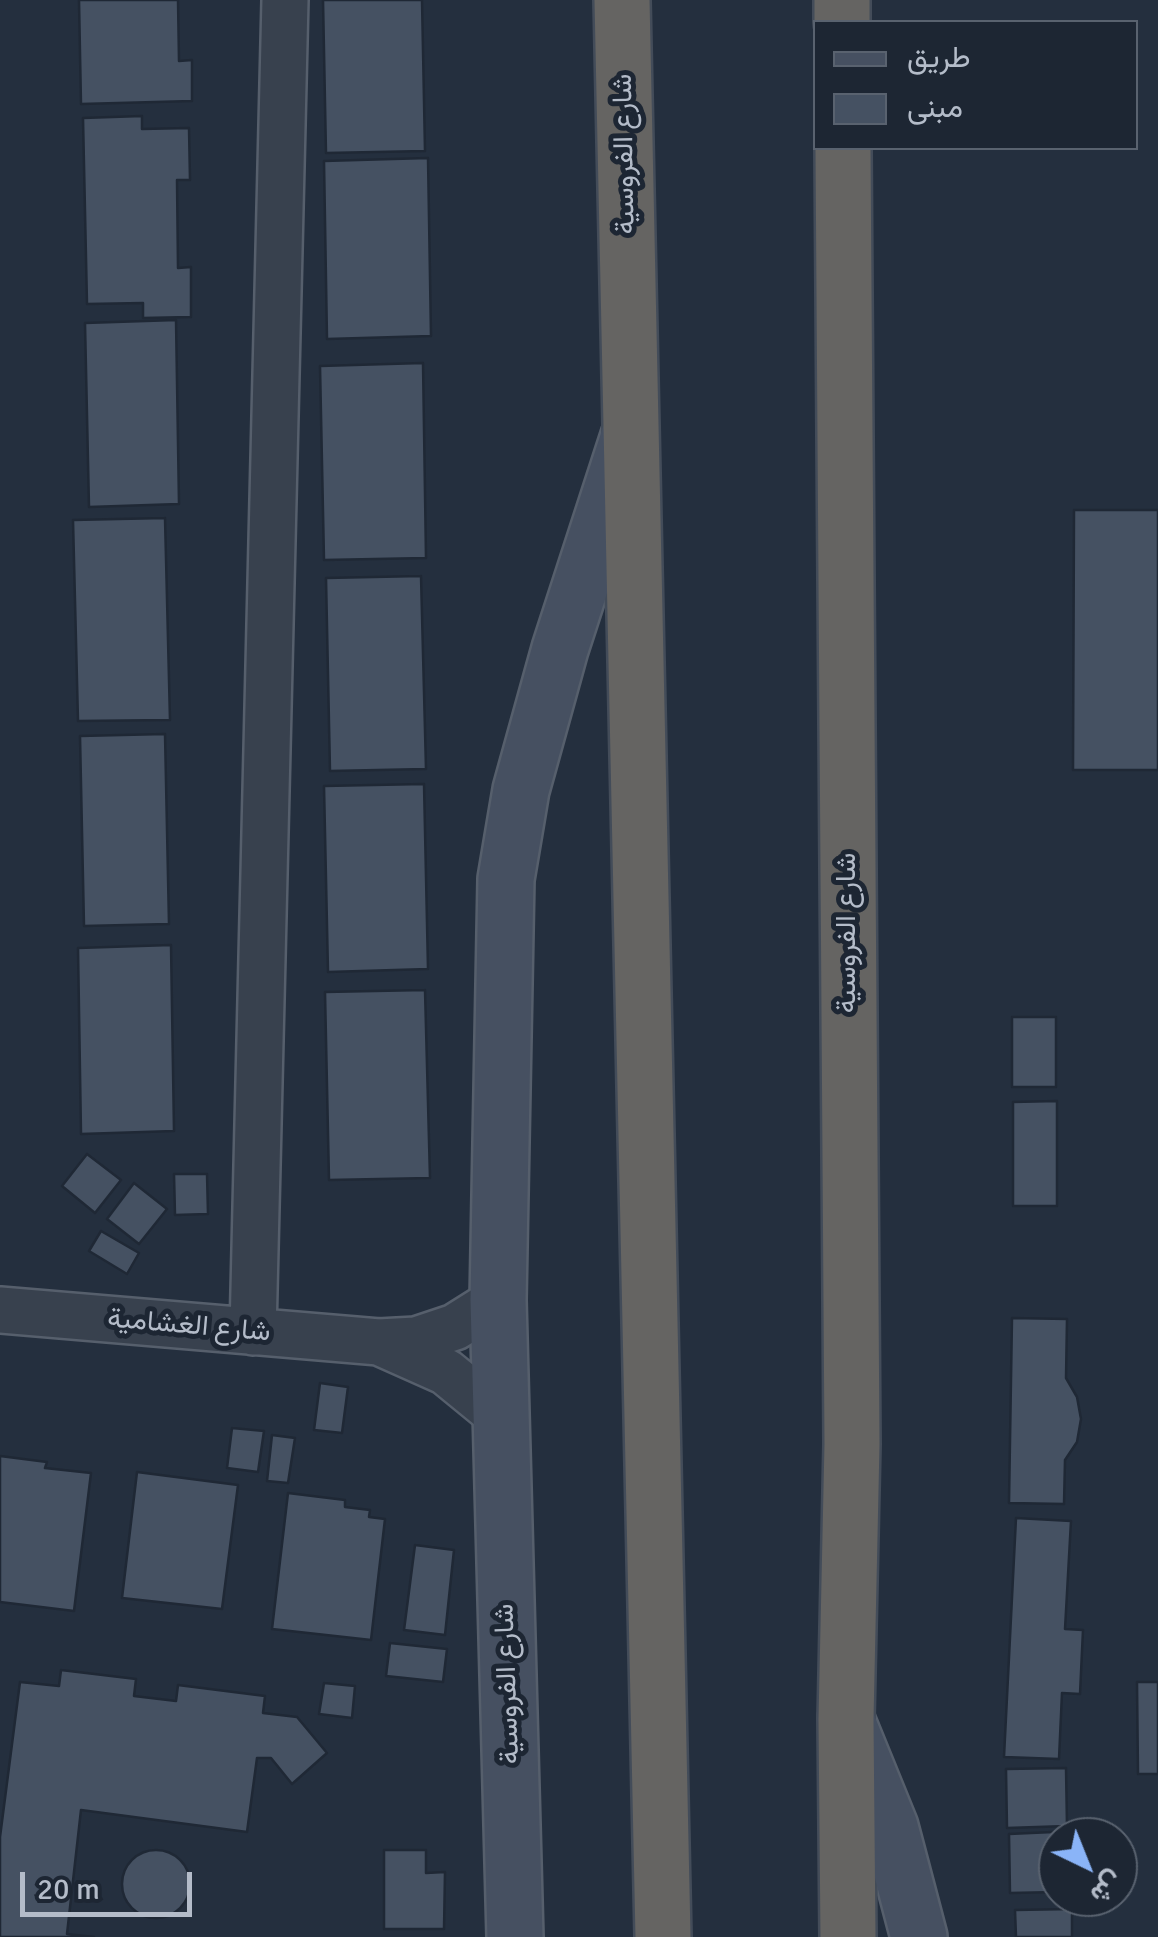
<!DOCTYPE html>
<html>
<head>
<meta charset="utf-8">
<style>
  body { margin:0 }
  #map { position:relative; width:1158px; height:1937px; overflow:hidden; background:#242f3e; font-family:Signika,Vazirmatn,sans-serif }
  canvas { display:block }
  .legend { position:absolute; left:813px; top:20px; width:325px; height:130px; box-sizing:border-box; background:#1d2633; border:2px solid #59626f; margin:0; padding:12px 18px; list-style:none; font-size:30px; color:#b4bcc9 }
  .legend li { display:flex; align-items:center; gap:20px; height:50px }
  .legend b { width:50px; border:2px solid #59626f }
  .north { position:absolute; left:1038px; top:1817px; width:100px; height:100px; box-sizing:border-box; background:#1d2633; border:2px solid #59626f; border-radius:50%; rotate:137deg; font-size:28px; font-weight:700; line-height:40px; text-align:center; color:#b4bcc9 }
  .north::after { content:''; display:block; margin:auto; width:35px; height:45px; background:#8ab4f8; clip-path:polygon(50% 0,100% 100%,50% 72%,0 100%) }
  .scale { position:absolute; left:20px; top:1872px; width:172px; height:45px; box-sizing:border-box; border:5px solid #b4bcc9; border-top:0; padding-left:12px; font-size:30px; line-height:35px; white-space:nowrap; color:#b4bcc9; -webkit-text-stroke:8px #1d2633; paint-order:stroke }
</style>
</head>
<body>
<div id="map">
<canvas width="1158" height="1937"></canvas>
<ul class="legend">
<li><b style="height:12px;background:#465061"></b>طريق</li>
<li><b style="height:28px;background:#455162"></b>مبنى</li>
</ul>
<div class="north">ش</div>
<div class="scale">20 m</div>
</div>
<script>
const c = document.querySelector('canvas').getContext('2d');
c.lineJoin = 'round';
function fillPath(path, color) { c.fillStyle = color; c.fill(path, 'evenodd'); }
const toPath = rows => new Path2D(rows.map(r => 'M' + r).join(''));
function stroke(path, color, width, dash) { c.strokeStyle = color; c.lineWidth = width; c.lineCap = dash ? 'butt' : 'round'; c.setLineDash(dash || []); c.stroke(path); }
function label(font, color, halo, rows, align = 'center') {
  c.font = font + ' Signika,Vazirmatn,sans-serif'; c.lineWidth = 10; c.setLineDash([]); c.textBaseline = 'middle'; c.strokeStyle = halo; c.fillStyle = color; for (const [text, x, y, turn = 0] of rows) {
    c.save(); c.translate(x, y); c.rotate((+turn || 0) * Math.PI / 180); c.textAlign = isNaN(turn) ? turn : align; if (halo) c.strokeText(text, 0, 0); c.fillText(text, 0, 0); c.restore();
  }
}
const building = toPath([
  [79,0,178,0,179,61,192,60,192,101,81,104,79,0],
  [323,0,422,0,425,151,326,153,323,0],
  [142,116,142,129,189,128,190,180,177,180,178,268,191,267,191,317,143,318,143,303,87,304,83,118,142,116],
  [428,158,431,336,327,339,324,161,428,158],
  [176,320,179,504,89,507,85,323,176,320],
  [423,363,426,558,324,560,320,366,423,363],
  [1074,510,1158,510,1158,770,1073,770,1074,510],
  [165,518,170,720,78,721,73,520,165,518],
  [421,576,426,769,330,771,326,578,421,576],
  [165,734,169,924,84,926,80,736,165,734],
  [424,784,428,969,328,972,324,786,424,784],
  [171,945,174,1131,81,1134,78,948,171,945],
  [425,990,430,1178,329,1180,325,992,425,990],
  [1012,1017,1056,1017,1056,1087,1012,1087,1012,1017],
  [1057,1101,1057,1206,1013,1206,1013,1102,1057,1101],
  [87,1154,121,1180,95,1213,62,1186,87,1154],
  [174,1174,207,1174,208,1214,175,1215,174,1174],
  [134,1183,167,1209,139,1244,107,1219,134,1183],
  [101,1231,139,1253,127,1274,89,1251,101,1231],
  [1012,1318,1067,1319,1066,1378,1077,1397,1081,1419,1077,1442,1065,1460,1064,1504,1009,1503,1012,1318],
  [320,1383,348,1387,342,1433,314,1430,320,1383],
  [232,1428,264,1431,258,1472,227,1468,232,1428],
  [272,1435,295,1438,288,1483,267,1481,272,1435],
  [0,1456,47,1462,45,1468,91,1473,74,1611,0,1602,0,1456],
  [137,1472,238,1485,222,1609,122,1598,137,1472],
  [288,1493,345,1500,345,1507,370,1510,369,1517,385,1519,371,1640,272,1629,288,1493],
  [1016,1518,1071,1521,1065,1629,1083,1630,1080,1694,1062,1693,1059,1759,1004,1757,1016,1518],
  [415,1545,454,1550,445,1635,404,1630,415,1545],
  [390,1643,447,1649,443,1682,386,1676,390,1643],
  [61,1670,136,1679,134,1696,176,1701,178,1685,265,1696,263,1713,297,1717,327,1753,292,1784,271,1758,257,1758,247,1832,81,1810,67,1934,94,1937,0,1937,0,1837,20,1682,59,1686,61,1670],
  [1137,1682,1158,1682,1158,1774,1138,1774,1137,1682],
  [324,1683,355,1686,352,1718,319,1714,324,1683],
  [1066,1768,1067,1826,1007,1828,1006,1769,1066,1768],
  [1075,1831,1075,1837,1058,1837,1058,1892,1010,1893,1009,1834,1075,1831],
  [384,1850,426,1850,426,1873,445,1872,444,1929,384,1929,384,1850],
  '122 1884a34 34 0 1 1 68 0a34 34 0 1 1-68 0Z',
  [1072,1909,1072,1937,1016,1937,1015,1910,1072,1909]
]);
const minor = toPath([
  [0,1310,379,1342,416,1340,455,1327,498,1300],
  [253,1332,285,0],
  [381,1343,446,1372,501,1417]
]);
const secondary = toPath([
  [846,1719,890,1827,919,1937],
  [515,1937,498,1300,506,879,521,790,560,649,629,436]
]);
const trunk = toPath([
  [622,0,663,1937],
  [842,0,842,22],
  [843,148,852,1444,846,1719,848,1937]
]);
const streetNames = [
  ["شارع الفروسية",625,154,-91],
  ["شارع الفروسية",848,933,-90],
  ["شارع الغشامية",189,1326,5],
  ["شارع الفروسية",508,1684,-92]
];
fillPath(building, '#455162');
stroke(building, '#1f2835', 2.5);
stroke(minor, '#565f6c', 50);
stroke(secondary, '#565f6c', 60);
stroke(trunk, '#434c59', 60);
stroke(minor, '#38414e', 45);
stroke(secondary, '#465061', 55);
stroke(trunk, '#656462', 55);
label('28px', '#b4bcc9', '#1d2633', streetNames);
</script>
</body>
</html>
